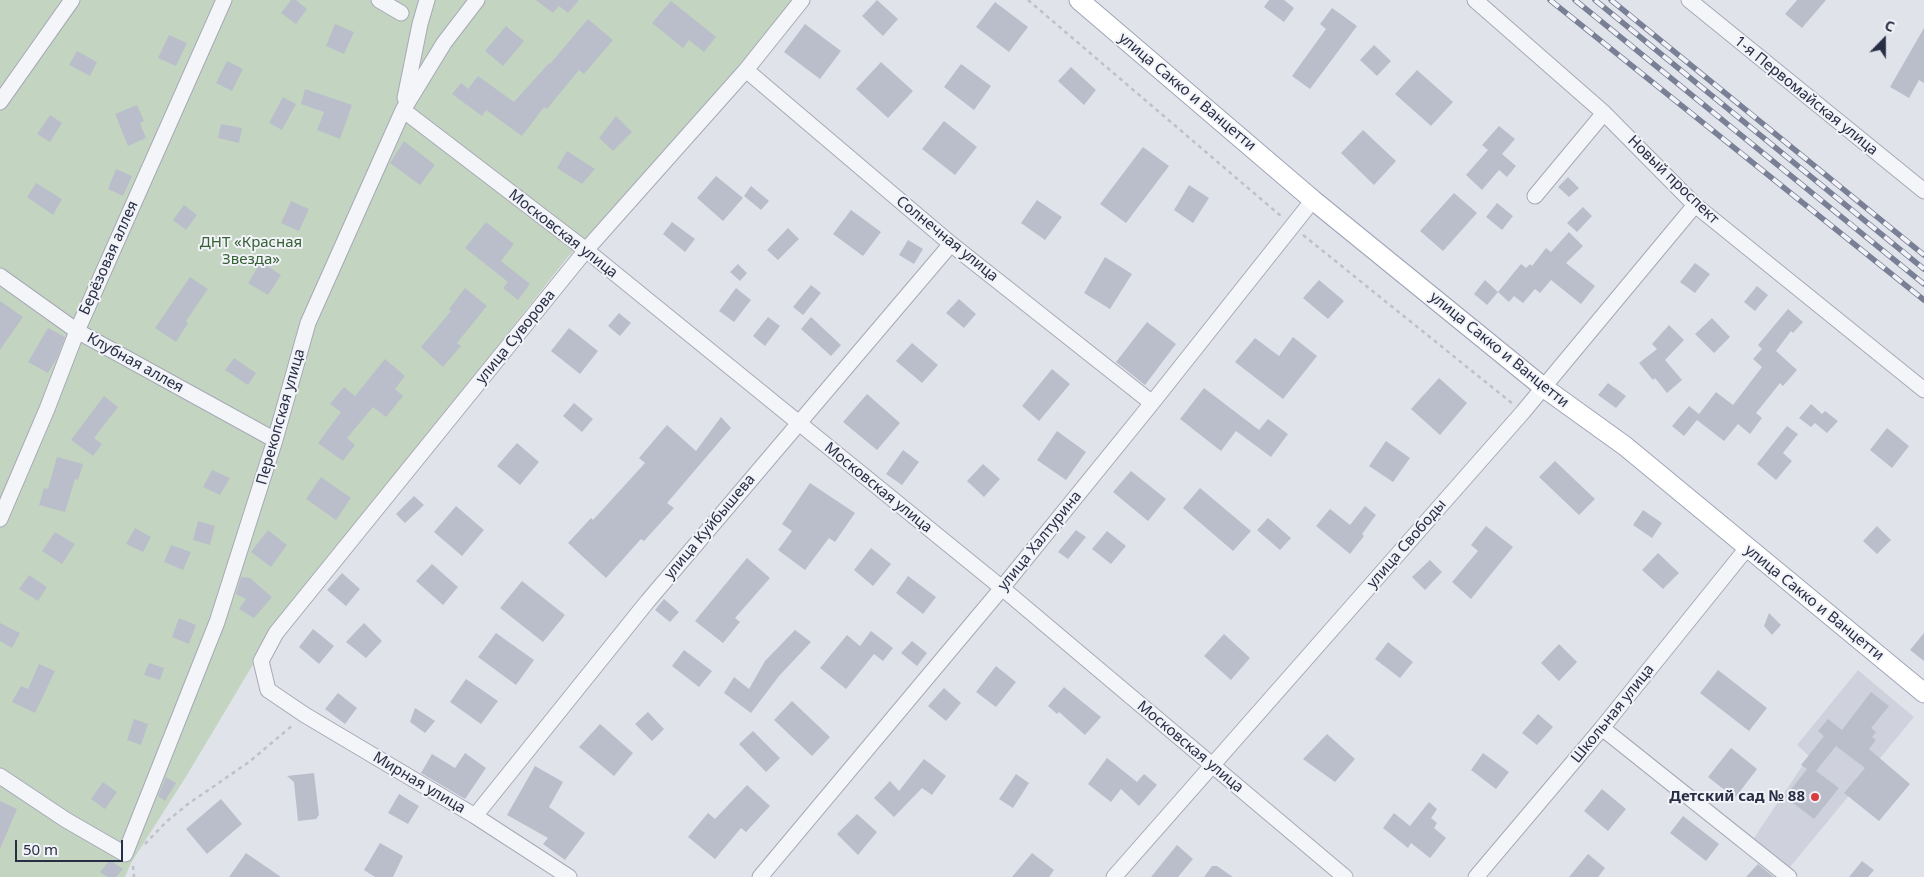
<!DOCTYPE html>
<html>
<head>
<meta charset="utf-8">
<style>
  body { margin:0 }
  #map { position:relative; width:1924px; height:877px; overflow:hidden; background:#e1e3eb; font-family:"Noto Sans",sans-serif }
  canvas { display:block }
  .north { position:absolute; left:1859px; top:15px; width:50px; height:50px; -webkit-text-stroke:4px #f1f3f8; paint-order:stroke; rotate:22deg; font-size:14px; font-weight:700; line-height:20px; text-align:center; color:#282e44 }
  .north::after { content:''; display:block; margin:auto; width:18px; height:22px; background:#282e44; clip-path:polygon(50% 0,100% 100%,50% 72%,0 100%) }
  .scale { position:absolute; left:15px; top:840px; width:108px; height:22px; box-sizing:border-box; border:2px solid #282e44; border-top:0; padding-left:6px; font-size:15px; line-height:18px; white-space:nowrap; color:#282e44; -webkit-text-stroke:4px #f1f3f8; paint-order:stroke }
</style>
</head>
<body>
<div id="map">
<canvas width="1924" height="877"></canvas>
<div class="north">С</div>
<div class="scale">50 m</div>
</div>
<script>
const c = document.querySelector('canvas').getContext('2d');
c.lineJoin = 'round';
function fillPath(path, color) { c.fillStyle = color; c.fill(path, 'evenodd'); }
const toPath = rows => new Path2D(rows.map(r => 'M' + r).join(''));
function stroke(path, color, width, dash) { c.strokeStyle = color; c.lineWidth = width; c.lineCap = dash ? 'butt' : 'round'; c.setLineDash(dash || []); c.stroke(path); }
function label(font, color, halo, rows, align = 'center') {
  c.font = font + ' "Noto Sans",sans-serif'; c.lineWidth = 4; c.setLineDash([]); c.textBaseline = 'middle'; c.strokeStyle = halo; c.fillStyle = color; for (const [text, x, y, turn = 0] of rows) {
    c.save(); c.translate(x, y); c.rotate((+turn || 0) * Math.PI / 180); c.textAlign = isNaN(turn) ? turn : align; if (halo) c.strokeText(text, 0, 0); c.fillText(text, 0, 0); c.restore();
  }
}
const built = toPath([
  [1858,670,1914,717,1790,867,1754,838,1809,756,1797,745]
]);
const green = toPath([
  [0,0,793,0,741,68,567,258,273,631,187,775,131,863,125,877,0,877]
]);
const building = toPath([
  [291,0,296,0,307,9,296,24,281,13],
  [536,0,579,0,568,13,559,6,553,13],
  [877,0,898,19,883,36,862,16],
  [1269,0,1284,0,1294,8,1284,22,1264,7],
  [1797,0,1826,0,1802,28,1785,14],
  [671,1,716,37,704,52,689,40,683,48,652,23],
  [995,2,1028,27,1009,52,976,27],
  [1332,8,1357,26,1310,89,1292,76,1326,29,1320,24],
  [588,19,613,40,584,74,579,70,547,109,544,107,522,136,486,110,482,116,452,94,461,83,468,89,478,76,514,102,549,63,550,64],
  [335,24,354,32,344,54,326,46],
  [805,24,841,51,820,79,784,52],
  [506,26,524,41,503,66,485,51],
  [1924,28,1924,83,1919,80,1909,98,1890,87],
  [169,35,187,43,176,66,158,58],
  [1374,45,1391,61,1377,76,1360,60],
  [77,51,97,62,90,76,69,65],
  [227,61,243,69,232,91,216,83],
  [881,62,913,91,888,118,856,89],
  [961,64,991,86,974,110,944,87],
  [1071,67,1096,90,1084,105,1058,81],
  [1417,70,1453,102,1431,126,1395,94],
  [305,89,352,105,340,139,317,130,324,112,301,104],
  [283,97,296,104,282,130,269,123],
  [137,105,144,121,140,123,146,138,128,146,115,114],
  [50,115,62,123,50,142,37,134],
  [616,116,632,132,613,151,599,138],
  [944,121,977,147,955,175,922,149],
  [221,124,242,128,239,143,218,138],
  [1499,126,1515,139,1502,154,1516,166,1507,177,1499,170,1482,190,1466,175,1488,150,1482,145],
  [1363,130,1396,161,1374,185,1341,153],
  [404,141,435,165,420,185,390,163],
  [1143,147,1169,166,1126,223,1100,204],
  [567,151,595,169,582,184,557,168],
  [116,169,132,176,123,196,108,189],
  [716,176,743,198,723,221,697,198],
  [1568,177,1579,188,1569,197,1558,187],
  [36,183,62,199,53,215,27,197],
  [1189,185,1209,198,1193,223,1174,210],
  [751,186,769,201,761,210,744,196],
  [1454,193,1477,213,1443,251,1420,231],
  [1037,200,1062,217,1045,240,1021,223],
  [291,201,309,209,299,231,281,223],
  [1497,203,1513,216,1502,230,1486,217],
  [184,205,197,215,186,230,173,220],
  [1583,207,1592,216,1577,232,1567,223],
  [851,210,881,232,863,256,833,234],
  [486,222,514,244,501,261,530,284,518,300,503,288,508,282,465,248],
  [672,222,695,239,685,252,663,234],
  [788,228,799,239,778,260,767,250],
  [1569,232,1583,246,1566,263,1595,286,1581,304,1551,280,1540,293,1535,289,1523,303,1514,296,1509,302,1498,292,1521,264,1526,268,1530,264,1532,266,1546,248,1551,252],
  [908,240,923,249,914,264,899,255],
  [1105,257,1132,274,1110,309,1084,293],
  [261,262,281,275,268,295,248,283],
  [1695,263,1710,274,1695,293,1680,282],
  [738,264,747,273,740,281,730,272],
  [190,277,208,289,186,321,188,323,176,342,155,328],
  [1319,280,1344,301,1328,319,1303,298],
  [1485,280,1498,292,1487,305,1474,294],
  [811,285,821,293,803,315,793,307],
  [1757,286,1768,295,1755,311,1744,302],
  [465,288,487,306,457,343,461,346,443,367,421,347,451,311,449,309],
  [736,288,751,300,734,322,719,311],
  [959,299,976,314,964,328,946,313],
  [0,301,23,317,0,350],
  [1788,309,1803,322,1793,333,1791,331,1776,351,1797,370,1783,386,1780,383,1756,413,1762,418,1750,434,1738,424,1724,441,1697,420,1684,436,1672,426,1689,406,1699,414,1716,392,1733,405,1762,367,1753,359,1762,349,1758,345],
  [619,313,631,323,620,336,608,326],
  [768,317,780,326,765,346,753,336],
  [811,317,841,345,831,356,801,329],
  [1712,318,1730,337,1714,353,1695,334],
  [1147,322,1176,344,1145,385,1116,362],
  [1669,325,1684,340,1665,360,1682,380,1667,393,1655,378,1653,380,1639,363,1657,349,1652,344],
  [48,328,65,337,57,358,48,373,28,362],
  [569,328,598,351,580,374,551,351],
  [1293,337,1317,356,1283,399,1235,362,1255,338,1279,356],
  [912,343,938,365,922,383,896,361],
  [234,358,256,373,248,385,225,370],
  [385,359,405,376,395,389,403,396,386,417,373,407,347,438,355,445,343,461,318,443,341,412,330,404,344,387,355,396],
  [1052,369,1070,384,1039,421,1022,406],
  [1439,378,1467,403,1440,435,1411,409],
  [1608,383,1626,396,1616,408,1598,395],
  [1204,388,1259,430,1268,419,1288,434,1271,457,1236,431,1221,451,1180,419],
  [867,394,900,423,877,450,843,422],
  [104,396,118,407,94,438,102,444,93,456,71,440],
  [574,403,593,419,582,432,563,416],
  [1811,404,1822,414,1825,411,1838,421,1827,433,1815,423,1811,427,1799,418],
  [721,417,731,428,667,503,674,508,644,541,641,539,606,578,568,543,591,518,593,520,645,463,639,458,667,425,696,451],
  [1787,426,1798,434,1783,453,1792,461,1776,480,1757,464],
  [1887,428,1909,446,1892,468,1870,450],
  [1057,431,1086,452,1066,480,1037,460],
  [1386,441,1410,458,1393,482,1369,466],
  [517,443,539,462,520,485,497,466],
  [903,450,919,462,902,485,886,474],
  [57,457,83,464,78,480,75,479,65,512,39,505,44,488,48,489],
  [1555,461,1595,499,1579,515,1539,477],
  [983,464,1000,479,984,497,967,481],
  [212,470,230,478,220,495,203,487],
  [1131,471,1166,499,1148,521,1113,492],
  [321,477,351,498,336,520,306,499],
  [810,483,855,513,835,542,829,538,805,570,778,550,792,531,782,524],
  [1200,488,1251,531,1233,551,1183,508],
  [414,496,424,505,405,523,396,514],
  [456,506,484,530,462,556,434,532],
  [1365,506,1376,515,1362,534,1364,536,1350,554,1316,526,1330,509,1350,525],
  [1643,510,1662,523,1652,538,1633,525],
  [1268,518,1291,538,1280,550,1257,530],
  [198,521,215,526,210,545,193,540],
  [1486,526,1513,547,1471,599,1452,582,1478,551,1471,545],
  [1877,526,1891,540,1877,554,1863,541],
  [135,528,151,537,143,552,126,544],
  [268,530,287,545,271,567,251,552],
  [1076,530,1086,537,1068,559,1058,552],
  [1107,531,1126,546,1111,564,1092,549],
  [55,532,75,544,62,564,42,551],
  [171,545,191,552,183,570,164,562],
  [871,548,891,564,873,586,854,570],
  [1658,553,1679,573,1663,589,1642,570],
  [747,558,770,578,735,618,740,622,723,643,695,621],
  [1430,560,1442,572,1425,590,1412,577],
  [432,564,458,587,443,605,416,581],
  [342,573,360,589,346,606,327,590],
  [29,575,47,587,38,601,19,589],
  [908,576,936,597,923,614,896,593],
  [241,577,250,578,272,597,254,618,239,609,246,599,236,594],
  [522,581,565,615,543,642,500,608],
  [664,599,679,612,670,622,655,610],
  [1769,613,1781,625,1772,635,1764,626],
  [179,618,196,625,189,644,172,637],
  [0,623,20,633,12,648,0,641],
  [364,623,382,641,366,658,346,642],
  [313,629,334,646,319,664,299,647],
  [795,630,811,642,779,676,751,713,724,693,734,677,749,689,765,661],
  [871,631,893,648,883,661,874,654,846,689,820,668,847,635,860,646],
  [496,633,534,660,516,685,478,657],
  [1924,633,1924,661,1910,650],
  [1224,634,1250,658,1231,680,1204,656],
  [912,641,927,653,917,666,901,653],
  [1388,642,1413,662,1400,678,1375,659],
  [1559,644,1577,662,1559,681,1541,663],
  [684,650,712,671,699,687,672,666],
  [149,663,164,668,160,680,144,675],
  [39,664,55,671,35,713,12,702,21,686,28,689],
  [996,666,1016,682,996,707,976,692],
  [1718,670,1767,708,1749,731,1700,693],
  [466,679,498,701,481,724,450,702],
  [1064,687,1101,717,1085,735,1059,712,1057,714,1048,706],
  [944,688,961,703,946,721,928,706],
  [1871,692,1889,706,1871,728,1876,732,1872,737,1876,740,1869,749,1910,784,1879,821,1844,793,1865,768,1836,746,1816,771,1839,788,1814,819,1785,797,1807,769,1801,765,1824,736,1818,731,1828,719,1842,730],
  [338,693,357,708,345,724,325,709],
  [792,701,830,737,812,756,774,720],
  [415,708,435,721,425,733,410,722],
  [648,712,664,729,652,741,635,724],
  [1538,714,1553,727,1537,745,1522,733],
  [134,719,148,724,141,745,127,740],
  [600,724,633,753,614,776,579,747],
  [753,731,780,758,766,772,739,744],
  [1327,734,1355,759,1335,782,1303,759],
  [1731,748,1757,769,1735,798,1708,777],
  [465,753,486,768,465,799,421,773,432,754,455,768],
  [1483,753,1509,772,1496,789,1471,770],
  [1107,758,1137,782,1144,774,1157,785,1139,806,1121,789,1111,802,1088,784],
  [924,759,946,776,932,795,922,788,894,817,874,798,890,781,899,791],
  [535,766,563,782,549,807,585,833,565,860,543,844,548,838,507,815],
  [314,773,319,815,316,819,298,821,294,782,287,776],
  [1016,774,1029,783,1013,808,999,799],
  [166,777,176,783,165,801,158,796],
  [103,782,117,792,105,809,91,799],
  [747,785,770,806,746,832,741,828,715,859,688,837,708,813,715,819],
  [1602,789,1626,809,1608,831,1584,811],
  [399,794,419,806,408,824,388,813],
  [221,799,242,824,207,854,186,829],
  [0,801,17,809,0,849],
  [1429,802,1437,809,1431,818,1437,823,1434,828,1446,838,1430,858,1411,843,1408,848,1383,828,1394,813,1410,826],
  [857,814,877,832,858,855,837,834],
  [1683,816,1719,844,1706,861,1670,833],
  [380,843,403,856,393,877,375,877,364,870],
  [1177,845,1193,859,1178,877,1151,877],
  [246,853,281,877,229,877],
  [1032,853,1054,870,1049,877,1012,877],
  [1588,854,1605,868,1598,877,1569,877],
  [110,860,123,869,116,877,107,877,100,872],
  [1862,861,1874,870,1868,877,1849,877],
  [1758,864,1774,877,1746,877],
  [1212,866,1217,866,1233,877,1204,877]
]);
const path = toPath([
  [1028,0,1282,217],
  [1303,235,1513,404],
  [145,844,166,822,188,804,249,762,294,724],
  [133,866,134,877]
]);
const minor = toPath([
  [379,0,401,13],
  [1475,0,1604,113,1695,205,1924,390],
  [1689,0,1924,191],
  [746,70,951,244,1152,403],
  [405,98,420,24,427,0],
  [0,102,72,0],
  [403,110,586,250,1002,588,1345,877],
  [1535,196,1604,113],
  [0,276,77,331,275,440],
  [0,519,47,409,77,331,224,0],
  [1602,728,1789,877],
  [0,776,66,820,125,854,217,622,275,440,308,323,403,110,444,43,477,0],
  [475,816,647,602,951,244],
  [569,877,475,816,305,715,268,690,261,661,276,633,586,250,746,70,802,0],
  [760,877,1002,588,1152,403,1313,200],
  [1114,877,1523,412,1695,205],
  [1476,877,1602,728,1747,548]
]);
const major = toPath([
  [1079,0,1313,200,1543,387,1625,446,1924,693]
]);
const rail = toPath([
  [1550,0,1924,300],
  [1575,0,1924,284],
  [1595,0,1924,269],
  [1611,0,1924,255]
]);
const markers = [
  [1815,797,5,"#d83d3f"]
];
const streetNames = [
  ["улица Сакко и Ванцетти",1187,92,40],
  ["1-я Первомайская улица",1806,96,39],
  ["Новый проспект",1673,180,44],
  ["Московская улица",563,234,38],
  ["Солнечная улица",947,239,39],
  ["Берёзовая аллея",109,258,-66],
  ["улица Суворова",516,337,-51],
  ["улица Сакко и Ванцетти",1499,350,39],
  ["Клубная аллея",135,363,29],
  ["Перекопская улица",281,417,-74],
  ["Московская улица",878,488,39],
  ["улица Куйбышева",710,527,-50],
  ["улица Халтурина",1040,541,-51],
  ["улица Свободы",1407,544,-49],
  ["улица Сакко и Ванцетти",1814,603,39],
  ["Школьная улица",1613,714,-51],
  ["Московская улица",1190,747,40],
  ["Мирная улица",419,783,31]
];
const parkNames = [
  ["ДНТ «Красная",251,243],
  ["Звезда»",251,260]
];
const poiNames = [
  ["Детский сад № 88",1805,797]
];
fillPath(built, '#cfd2dd');
fillPath(green, '#c3d5c1');
fillPath(building, '#babecb');
stroke(minor, '#a6a9b6', 17);
stroke(major, '#9fa5b7', 21);
stroke(path, '#bfc1c9', 2.5, [4, 4]);
stroke(minor, '#f4f5f8', 15);
stroke(major, '#fff', 19);
stroke(rail, '#798095', 5.5);
stroke(rail, '#f1f3f8', 4, [11]);
for (const [x, y, r, color] of markers) { const dot = new Path2D(); dot.arc(x, y, r, 0, 2 * Math.PI); c.fillStyle = color; c.fill(dot); stroke(dot, '#f1f3f8', 2); }
label('15px', '#282e44', '#f1f3f8', streetNames);
label('15px', '#366034', '#f1f3f8', parkNames);
label('bold 15px', '#282e44', '#f1f3f8', poiNames, 'right');
</script>
</body>
</html>
